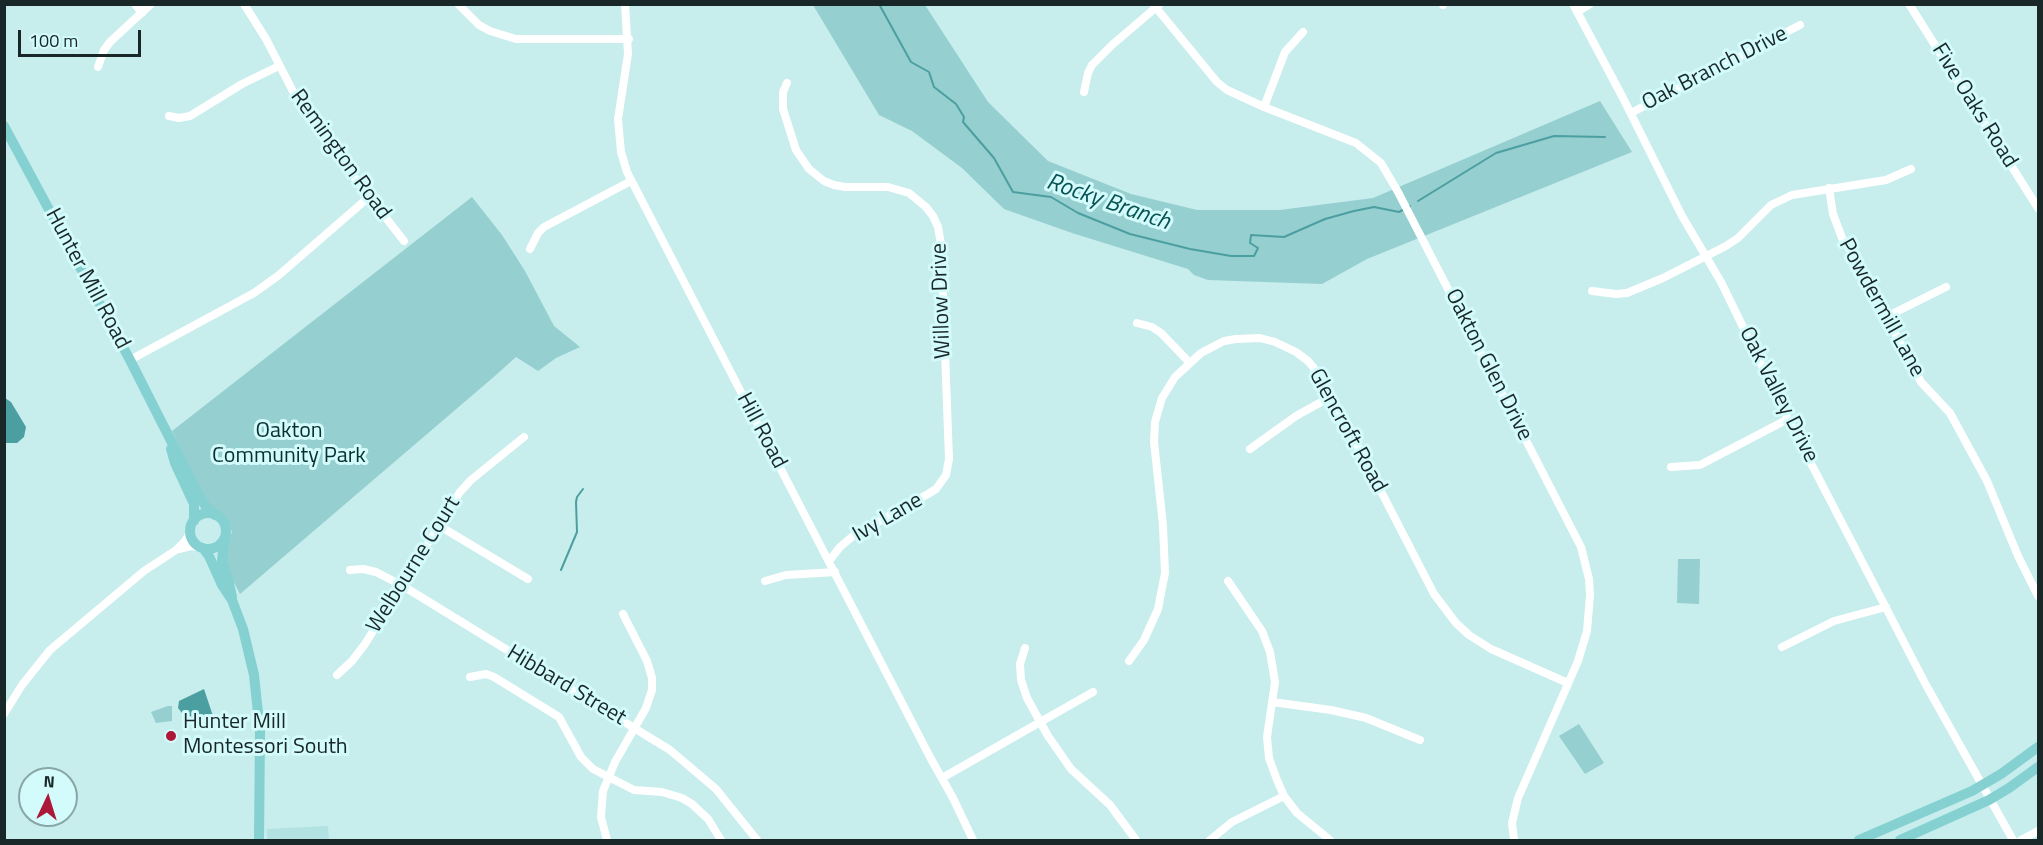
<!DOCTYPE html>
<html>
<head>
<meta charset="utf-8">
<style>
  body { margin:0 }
  #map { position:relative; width:2043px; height:845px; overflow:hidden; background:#c7eded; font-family:"Titillium Web",sans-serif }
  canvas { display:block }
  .frame { position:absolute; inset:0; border:6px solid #192728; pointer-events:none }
  .north { position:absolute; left:18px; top:767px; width:60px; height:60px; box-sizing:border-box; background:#d4fbfb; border:2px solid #89a6a7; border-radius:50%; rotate:4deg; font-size:16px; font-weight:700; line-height:24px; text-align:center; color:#192728 }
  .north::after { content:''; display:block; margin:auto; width:21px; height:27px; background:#ad1739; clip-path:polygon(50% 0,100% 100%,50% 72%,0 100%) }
  .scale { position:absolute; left:18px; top:30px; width:123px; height:27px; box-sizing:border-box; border:3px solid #192728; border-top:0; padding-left:8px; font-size:18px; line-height:21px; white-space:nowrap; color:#192728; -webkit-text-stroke:4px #d4fbfb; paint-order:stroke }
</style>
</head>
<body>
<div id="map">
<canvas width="2043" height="845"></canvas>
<div class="frame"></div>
<div class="north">N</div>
<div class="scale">100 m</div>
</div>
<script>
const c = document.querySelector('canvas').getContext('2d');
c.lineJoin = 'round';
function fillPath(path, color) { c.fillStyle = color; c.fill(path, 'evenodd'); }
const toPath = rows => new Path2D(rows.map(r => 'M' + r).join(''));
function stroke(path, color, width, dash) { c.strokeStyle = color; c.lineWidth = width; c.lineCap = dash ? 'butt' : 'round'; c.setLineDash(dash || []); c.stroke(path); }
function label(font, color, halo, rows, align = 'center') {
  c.font = font + ' "Titillium Web",sans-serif'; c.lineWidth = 6; c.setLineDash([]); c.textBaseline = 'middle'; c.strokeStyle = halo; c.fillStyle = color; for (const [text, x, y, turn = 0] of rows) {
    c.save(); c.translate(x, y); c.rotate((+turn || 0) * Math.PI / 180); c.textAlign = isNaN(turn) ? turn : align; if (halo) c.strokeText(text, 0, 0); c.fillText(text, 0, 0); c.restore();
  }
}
const built = toPath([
  [328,826,329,840,267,840,267,829]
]);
const green = toPath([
  [813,5,925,5,988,102,1048,161,1131,194,1197,210,1280,210,1373,198,1600,101,1632,152,1367,259,1322,284,1208,280,1194,275,1188,269,1072,233,1004,209,962,168,912,131,879,115],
  [472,197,502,235,525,271,554,326,580,347,556,358,538,371,516,357,496,375,240,594,225,565,226,545,232,532,228,522,223,515,216,511,204,500,172,431],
  [1678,559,1700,559,1699,604,1677,603],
  [168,706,172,706,172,721,156,723,151,712],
  [1579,724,1604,763,1585,774,1559,736]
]);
const water = toPath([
  [5,398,11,402,26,427,24,437,17,443,5,443],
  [204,689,212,713,216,720,214,723,196,719,182,713,178,708,179,701]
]);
const stream = toPath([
  [879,4,911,62,929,72,934,87,956,104,964,117,963,122,994,158,1013,192,1051,197,1078,213,1130,234,1190,249,1231,256,1254,256,1258,248,1250,243,1251,235,1284,237,1325,219,1354,211,1374,207,1399,212,1410,206],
  [1418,201,1496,153,1554,136,1605,137],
  [561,570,577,532,576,502,577,497,583,489]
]);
const minor = toPath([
  [135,4,142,13],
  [244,4,266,39,299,103,318,131,404,241],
  [458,4,479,25,490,31,516,39,629,39],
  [625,4,628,54,618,119,621,152,627,172,931,759,953,798,973,840],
  [1153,4,1217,82,1227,90,1264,107,1356,143,1381,163,1398,192,1581,547,1589,579,1590,595,1587,631,1578,661,1518,798,1512,823,1514,840],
  [1573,4,1623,98,1682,216,1721,282,1788,419,1926,685,2013,840],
  [1909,4,2038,208],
  [1443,5,1443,4],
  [1577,12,1590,4],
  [98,67,104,50,110,42,151,4],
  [787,83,783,92,783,109,796,150,809,169,824,181,834,185,845,187,888,187,909,193,926,207,933,216,938,227,941,244,949,459,946,475,936,489,928,494,853,536,840,547,829,561],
  [1084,92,1088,73,1092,65,1112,45,1160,4],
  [1264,107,1285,52,1303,32],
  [1631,113,1800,25],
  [169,116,179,118,190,116,242,84,279,66],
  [1829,188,1833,214,1842,238,1855,258,1921,382,1950,413,1987,481,2018,556,2038,596],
  [530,249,538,233,544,227,631,181],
  [1592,291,1616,294,1627,293,1663,278,1726,246,1738,238,1771,205,1792,195,1886,180,1911,169],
  [1886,317,1946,287],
  [1137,323,1152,327,1161,333,1189,362],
  [130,360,254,293,279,275,369,197],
  [1250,449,1296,416,1332,396],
  [1671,467,1700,465,1788,419],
  [438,525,528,579],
  [179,549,191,546,200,547],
  [350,570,363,569,376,572,403,586,670,750,716,789,757,840],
  [765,581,786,575,835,572],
  [1228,581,1262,631,1270,652,1275,682,1267,737,1269,758,1277,780,1284,796,1297,813,1330,840],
  [1782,647,1834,621,1886,607],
  [1025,648,1020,664,1021,680,1027,698,1048,736,1071,769,1110,805,1136,840],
  [1129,661,1144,640,1158,609,1165,573,1163,525,1154,442,1155,422,1162,398,1175,377,1201,353,1224,341,1236,339,1260,338,1275,342,1296,352,1308,361,1323,379,1434,594,1456,623,1469,635,1491,649,1568,683],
  [337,675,352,661,365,644,460,492,471,480,524,437],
  [470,677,486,674,494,677,559,717,581,757,593,769,634,790,662,792,682,798,692,804,708,819,721,840],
  [1272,702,1331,710,1366,718,1420,740],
  [4,714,22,685,50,650,144,571,176,550,185,541,191,531],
  [942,778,1093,692],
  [607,840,601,817,603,791,615,762,646,708,652,690,652,678,647,661,623,614],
  [1210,840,1232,822,1284,796],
  [2021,840,2038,831]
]);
const major = toPath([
  [4,126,130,360,197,492,206,507,215,515],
  [171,449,175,463,194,504,194,521],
  '190 531a18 18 0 1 1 36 0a18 18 0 1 1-36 0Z',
  [224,540,222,561,229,583,232,597],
  [203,548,209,556,222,585,232,600,243,629,254,675,260,732,259,840],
  [1859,840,1972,791,2001,774,2038,747],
  [1900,840,1989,800,2009,788,2038,767]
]);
const markers = [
  [171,736,6,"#ad1739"]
];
const streetNames = [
  ["Oak Branch Drive",1715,69,-27],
  ["Five Oaks Road",1974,106,58],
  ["Remington Road",340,155,54],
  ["Hunter Mill Road",87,279,62],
  ["Willow Drive",942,301,-92],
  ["Powdermill Lane",1881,308,61],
  ["Oakton Glen Drive",1488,365,63],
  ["Oak Valley Drive",1778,395,63],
  ["Hill Road",761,431,62],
  ["Glencroft Road",1347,431,61],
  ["Ivy Lane",888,518,-30],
  ["Welbourne Court",414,565,-58],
  ["Hibbard Street",566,686,31]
];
const parkNames = [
  ["Oakton",289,432],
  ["Community Park",289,457]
];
const poiNames = [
  ["Hunter Mill",183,723],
  ["Montessori South",183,748]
];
const waterNames = [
  ["Rocky Branch",1108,203,19]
];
fillPath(built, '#b2e2e2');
fillPath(green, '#95cfd0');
fillPath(water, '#4c9fa0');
stroke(stream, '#4c9fa0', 2);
stroke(minor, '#fff', 8);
stroke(major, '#85d0d1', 10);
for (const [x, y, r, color] of markers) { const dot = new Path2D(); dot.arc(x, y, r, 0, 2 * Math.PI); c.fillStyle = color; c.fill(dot); stroke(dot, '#d4fbfb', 2); }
label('22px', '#192728', '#d4fbfb', streetNames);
label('22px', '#063031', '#d4fbfb', parkNames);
label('22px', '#192728', '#d4fbfb', poiNames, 'left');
label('italic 24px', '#075354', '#d4fbfb', waterNames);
</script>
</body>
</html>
